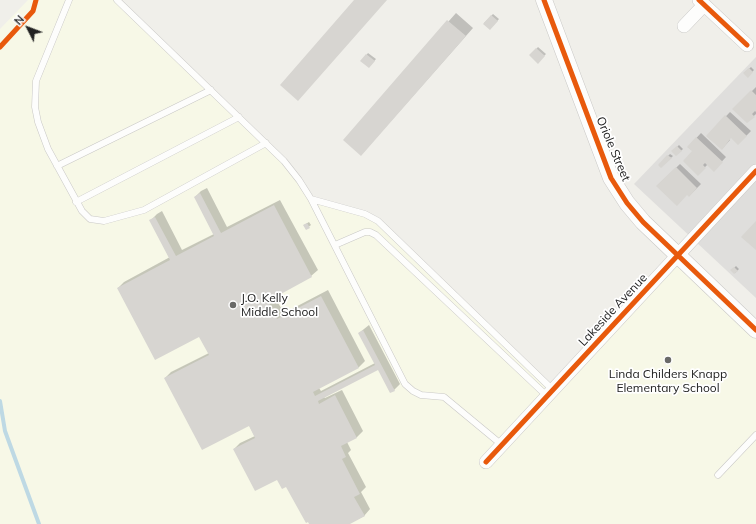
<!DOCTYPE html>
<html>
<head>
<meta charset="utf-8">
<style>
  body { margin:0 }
  #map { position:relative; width:756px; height:524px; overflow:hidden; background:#f0efea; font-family:Mulish,sans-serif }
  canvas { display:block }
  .north { position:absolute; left:8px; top:8px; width:40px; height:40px; -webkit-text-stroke:3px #fff; paint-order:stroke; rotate:312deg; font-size:11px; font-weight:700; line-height:16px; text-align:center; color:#222 }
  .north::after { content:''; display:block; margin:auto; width:14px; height:18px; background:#222; clip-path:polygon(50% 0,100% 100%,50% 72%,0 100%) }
</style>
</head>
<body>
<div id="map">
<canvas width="756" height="524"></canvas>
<div class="north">N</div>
</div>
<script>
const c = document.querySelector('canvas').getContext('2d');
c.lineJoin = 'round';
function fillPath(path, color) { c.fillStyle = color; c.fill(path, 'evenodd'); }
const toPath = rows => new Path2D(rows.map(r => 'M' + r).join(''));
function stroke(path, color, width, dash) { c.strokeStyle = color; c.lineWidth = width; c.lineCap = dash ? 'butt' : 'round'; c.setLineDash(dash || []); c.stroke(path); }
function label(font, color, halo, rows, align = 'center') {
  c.font = font + ' Mulish,sans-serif'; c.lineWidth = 3.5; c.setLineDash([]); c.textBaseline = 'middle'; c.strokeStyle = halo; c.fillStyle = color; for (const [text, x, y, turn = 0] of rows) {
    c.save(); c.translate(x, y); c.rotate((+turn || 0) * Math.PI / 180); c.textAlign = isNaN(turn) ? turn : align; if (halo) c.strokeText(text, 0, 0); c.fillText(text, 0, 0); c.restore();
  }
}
const residential = toPath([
  [756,57,756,298,634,184]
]);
const education = toPath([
  [28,0,117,0,284,161,311,198,378,221,553,389,677,255,756,330,756,524,0,524,0,29]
]);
const shadow = toPath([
  [456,13,473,28,361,155,344,140],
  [493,14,499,19,490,29,484,23],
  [538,47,546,54,538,62,531,55],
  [368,53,376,59,369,67,362,61],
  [751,67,754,70,748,76,744,73],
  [756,87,756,114,747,122,734,109],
  [730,112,751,131,738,144,731,137,729,139,730,140,722,149,707,136],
  [701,133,726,157,714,170,708,164,698,174,693,151,688,147],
  [679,145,683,149,676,155,673,151],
  [670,154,673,156,661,167,659,165],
  [680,164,701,184,689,196,687,194,657,186],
  [207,188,227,227,280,200,318,270,311,276,274,296,284,313,328,290,365,361,359,367,319,388,321,391,375,363,359,333,369,325,400,384,394,390,378,368,324,397,325,398,342,390,363,431,357,437,347,442,351,450,348,453,366,487,361,492,370,509,364,516,348,524,314,524,287,485,234,449,240,443,255,436,249,425,165,378,171,372,209,353,200,336,118,288,124,282,170,257,151,220,157,214,162,211,182,250,214,234,195,197,201,191],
  [309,222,311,225,306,229,304,225],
  [736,266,739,269,735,273,732,270]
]);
const stream = toPath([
  [0,401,5,431,39,524]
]);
const building = toPath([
  [354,0,387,0,298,101,280,85],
  [491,15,498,21,490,30,483,24],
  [447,20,466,36,361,156,343,140],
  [536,48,545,56,538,64,529,55],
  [366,54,375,61,369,68,360,61],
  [749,68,753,72,748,78,743,73],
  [751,90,756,95,756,112,755,111,752,114,755,117,747,123,732,109],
  [725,115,747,136,738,145,731,138,722,150,706,136],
  [696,137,723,162,714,172,705,163,703,165,706,168,698,176,683,161,692,151,687,147],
  [677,146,682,151,676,156,671,151],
  [667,155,672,158,661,168,658,165],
  [676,167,697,188,689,197,687,195,677,206,656,186],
  [200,193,221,233,274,205,312,277,268,301,277,319,321,296,359,368,313,392,315,396,375,365,358,333,363,330,395,391,390,393,378,370,318,401,319,404,335,395,357,438,341,446,346,457,342,459,360,494,354,497,365,516,350,524,309,524,308,522,306,523,286,487,282,489,277,480,255,491,233,449,255,438,249,426,202,450,164,378,209,355,199,337,155,360,117,288,170,260,149,220,155,217,176,256,214,236,194,197],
  [756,221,756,250,741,237],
  [307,223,310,228,306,230,303,225],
  [734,267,738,271,734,274,730,270]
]);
const service = toPath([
  [69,0,36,81,35,107,38,122,48,149,82,211,90,219,104,221,144,210,266,143],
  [117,0,284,161,299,180,311,199,365,214,378,221,553,390],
  [57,166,211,90],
  [311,199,405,384,413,391,421,395,444,397,502,445],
  [76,202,239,117],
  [335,245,365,232,370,232,376,235,547,396],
  [718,475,756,435]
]);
const minor = toPath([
  [699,0,747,45],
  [684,26,704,5],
  [486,462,756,171]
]);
const tertiary = toPath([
  [544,0,611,178,627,203,643,222,756,330]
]);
const cycleway = toPath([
  [544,0,611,178,627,203,643,222,756,330],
  [699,0,747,45],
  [0,47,33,11,36,0],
  [486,462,756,171]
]);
const markers = [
  [233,305,4,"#6a6a68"],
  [668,360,4,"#6a6a68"]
];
const streetNames = [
  ["Oriole Street",613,149,67],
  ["Lakeside Avenue",613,310,-47]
];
const poiNames = [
  ["J.O. Kelly",241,298],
  ["Middle School",241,312],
  ["Linda Childers Knapp",668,374,"center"],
  ["Elementary School",668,388,"center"]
];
fillPath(residential, '#dfdedc');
fillPath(education, '#f7f8e7');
fillPath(shadow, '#0003');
stroke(stream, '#bed9e4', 4);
fillPath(building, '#d7d5d1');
stroke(service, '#c9c8c6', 7);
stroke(minor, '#c9c8c6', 14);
stroke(tertiary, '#c9c8c6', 17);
stroke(service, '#fdfdfc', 6);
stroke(minor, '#fdfdfc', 13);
stroke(tertiary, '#fdfdfc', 16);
stroke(cycleway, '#e8590c', 5);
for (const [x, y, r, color] of markers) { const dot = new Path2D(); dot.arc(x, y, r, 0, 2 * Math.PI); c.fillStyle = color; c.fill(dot); stroke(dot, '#fff', 1.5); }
label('12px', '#222', '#fff', streetNames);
label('12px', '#222', '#fff', poiNames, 'left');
</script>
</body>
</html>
